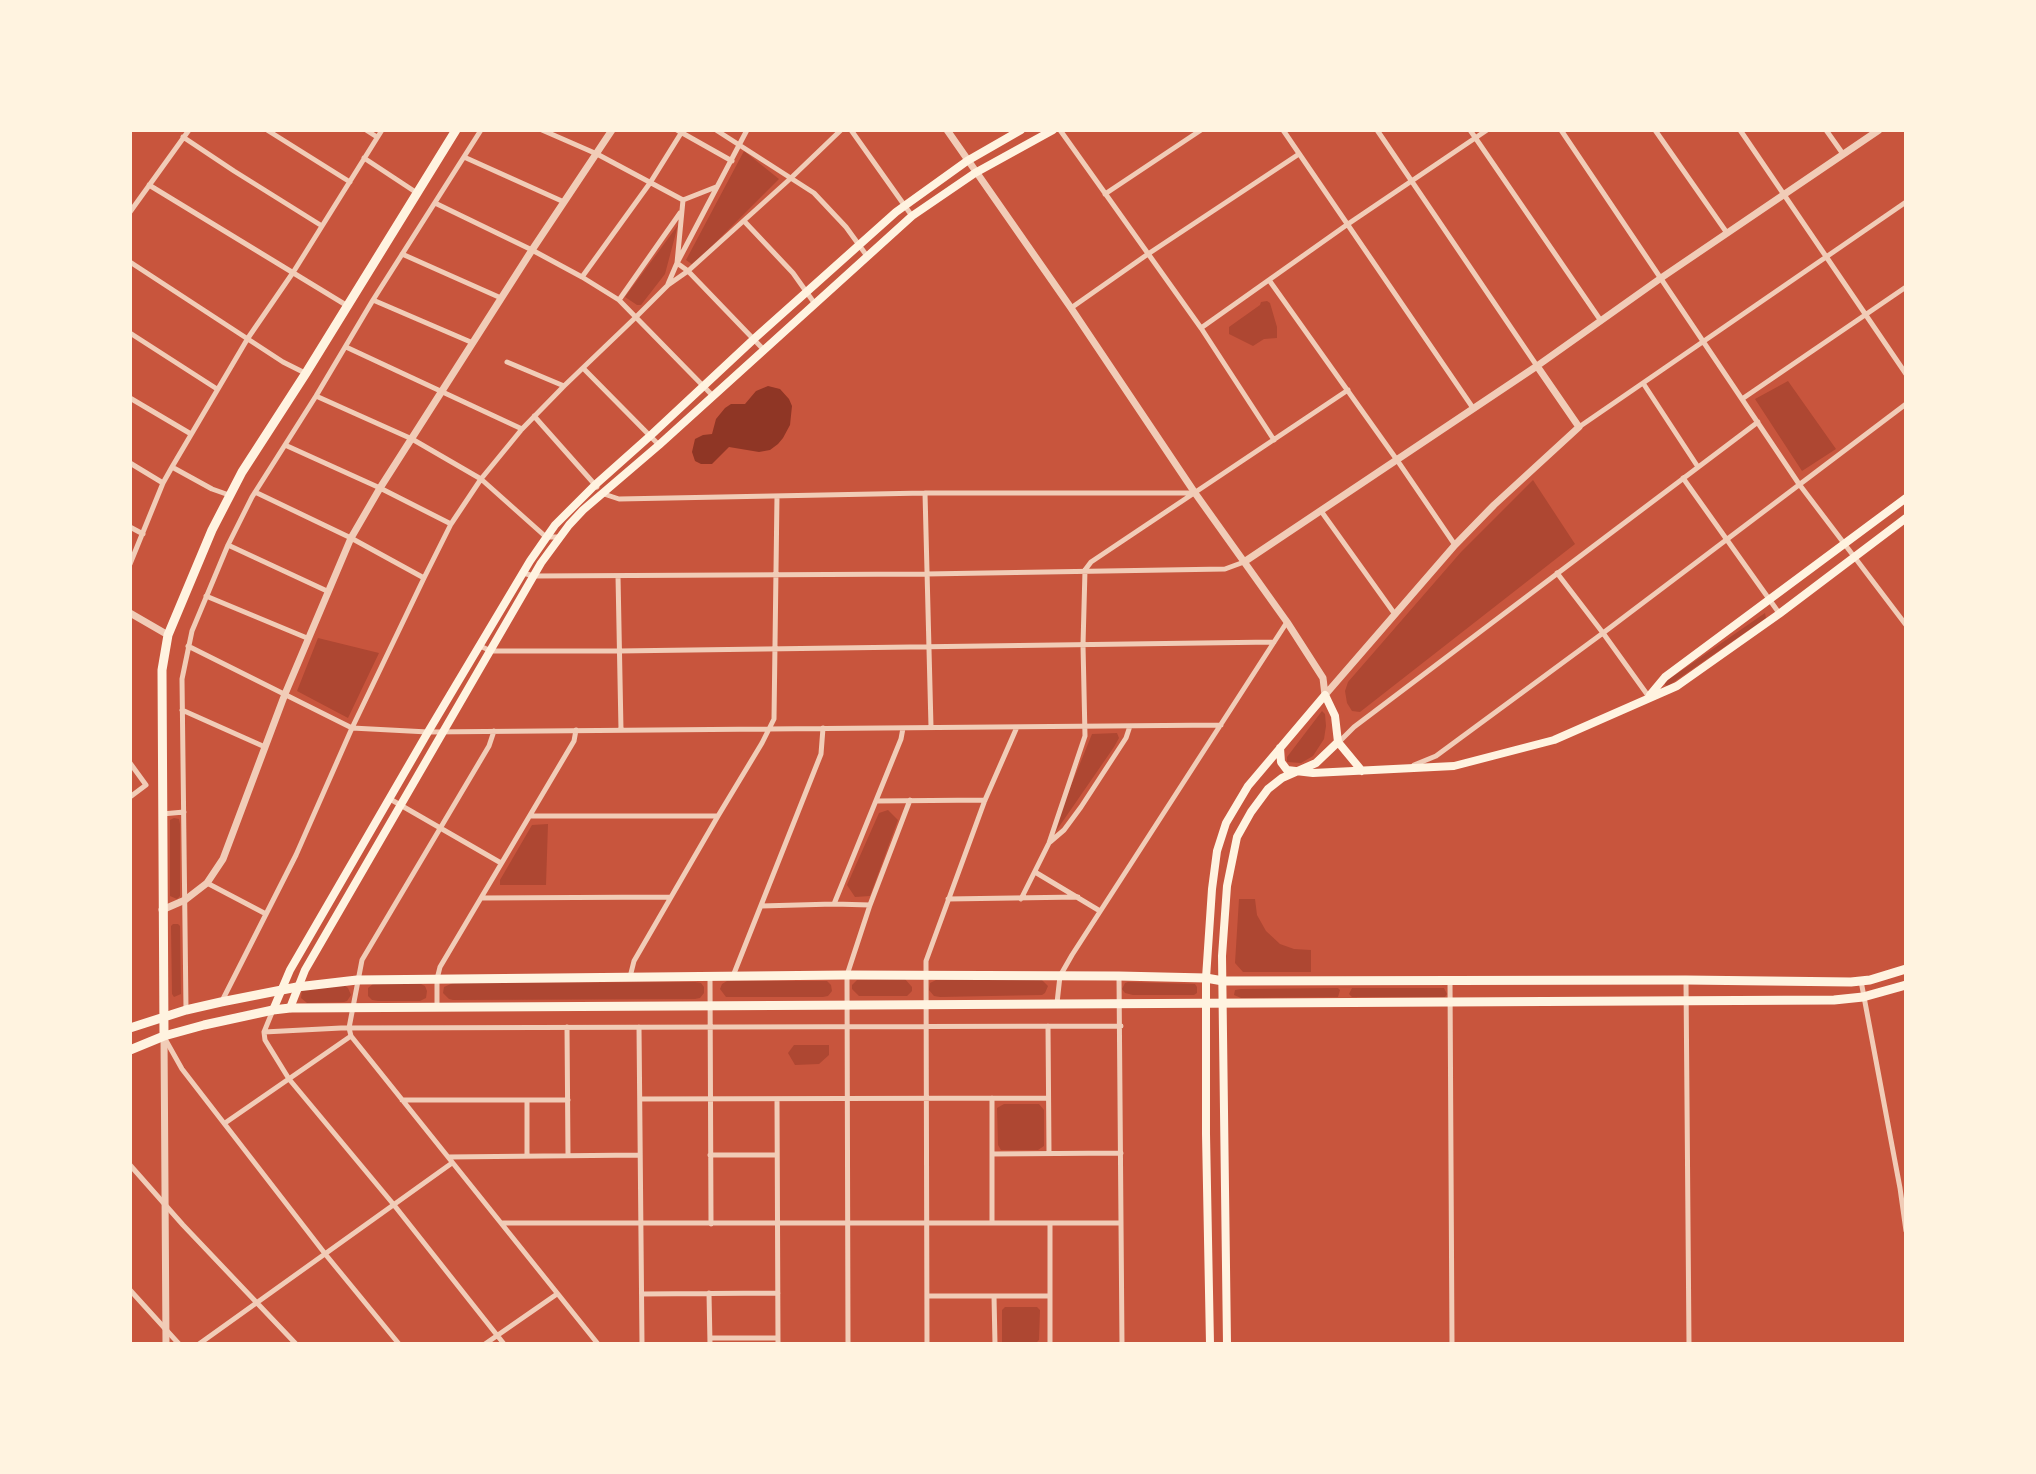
<!DOCTYPE html>
<html>
<head>
<meta charset="utf-8">
<style>
  body { margin:0 }
  #map { position:relative; width:2036px; height:1474px; overflow:hidden; background:#c8553d; font-family:"Roboto Condensed",sans-serif }
  canvas { display:block }
  .frame { position:absolute; inset:0; border:132px solid #fff3e0; pointer-events:none }
</style>
</head>
<body>
<div id="map">
<canvas width="2036" height="1474"></canvas>
<div class="frame"></div>
</div>
<script>
const c = document.querySelector('canvas').getContext('2d');
c.lineJoin = 'round';
function fillPath(path, color) { c.fillStyle = color; c.fill(path, 'evenodd'); }
const toPath = rows => new Path2D(rows.map(r => 'M' + r).join(''));
function stroke(path, color, width, dash) { c.strokeStyle = color; c.lineWidth = width; c.lineCap = dash ? 'butt' : 'round'; c.setLineDash(dash || []); c.stroke(path); }
const green = toPath([
  [744,151,779,179,693,265,686,260],
  [678,225,665,274,641,305,637,305,625,297],
  [1267,301,1270,303,1277,327,1277,338,1264,339,1253,346,1229,334,1229,327,1260,305,1261,302],
  [1788,381,1836,449,1802,471,1755,399],
  [1533,480,1575,544,1360,712,1352,711,1347,703,1345,691,1348,682,1461,552],
  [1765,613,1766,618,1668,686,1665,685,1665,682],
  [318,638,379,653,348,718,297,691],
  [1322,711,1325,714,1326,726,1324,739,1313,756,1301,763,1287,762,1287,757],
  [1117,733,1119,738,1114,747,1054,834,1051,835,1092,734],
  [888,810,898,820,870,896,855,897,847,885,879,813],
  [174,818,179,819,180,824,180,896,177,899,170,896,170,820],
  [548,824,546,885,500,885,500,880,532,825],
  [1239,899,1255,899,1257,915,1266,931,1280,944,1294,949,1311,950,1311,972,1243,972,1235,963],
  [173,924,178,924,180,926,181,994,174,997,172,994,171,926],
  [905,979,912,987,912,991,907,996,859,996,852,989,852,985,857,980],
  [1041,979,1048,986,1045,993,1042,995,940,997,934,996,929,990,930,983,936,980],
  [727,981,827,981,831,985,832,991,828,996,823,997,726,997,720,989,722,984],
  [695,982,701,983,704,987,704,993,700,998,695,999,453,1000,449,999,443,993,444,987,453,983],
  [1128,982,1195,984,1197,987,1197,993,1194,995,1133,995,1125,993,1122,989,1125,983],
  [373,984,421,984,425,986,427,991,426,998,420,1001,378,1001,372,1000,368,996,368,988],
  [344,985,348,988,351,995,347,1001,344,1002,307,1003,301,998,302,989],
  [1338,988,1340,990,1338,997,1241,998,1234,995,1235,990,1241,989],
  [1352,988,1444,988,1447,994,1445,997,1352,997,1349,994],
  [794,1045,829,1045,829,1055,819,1064,795,1065,788,1053],
  [1004,1104,1039,1104,1044,1110,1044,1146,1038,1150,1001,1150,998,1145,997,1108],
  [1005,1307,1037,1307,1040,1310,1039,1340,1035,1344,1004,1344,1002,1342,1002,1310]
]);
const water = toPath([
  [768,386,780,389,789,399,792,406,790,425,783,438,778,444,770,450,759,452,729,447,712,464,701,464,695,461,692,452,695,439,703,435,712,434,716,419,725,408,731,404,745,404,756,391]
]);
const minor = toPath([
  [267,130,350,182],
  [366,130,377,137],
  [542,130,597,154,683,200],
  [677,130,732,161],
  [716,130,814,193,846,227,867,256],
  [851,130,912,216],
  [1060,130,1201,328,1274,440],
  [1283,130,1473,408],
  [1377,130,1537,366],
  [1470,130,1601,321],
  [1561,130,1799,484,1906,625],
  [1655,130,1727,233],
  [1740,130,1906,374],
  [1826,130,1843,154],
  [183,137,234,171,322,226],
  [464,157,564,202],
  [364,158,417,193],
  [149,185,346,305],
  [1105,194,1201,130],
  [683,200,677,263,688,271,764,350],
  [683,200,716,187],
  [435,203,532,250,582,277,619,300,713,396],
  [130,212,189,130],
  [744,221,793,273,815,304],
  [402,254,501,298],
  [130,262,283,362,305,373],
  [582,277,650,183,683,130],
  [1269,280,1397,460,1455,545],
  [668,284,677,263,747,130],
  [373,300,473,343],
  [619,300,680,213],
  [1071,308,1148,254,1299,154],
  [1201,328,1348,224,1487,130],
  [130,333,217,389],
  [346,347,522,429],
  [507,362,564,386],
  [583,368,659,445],
  [1643,383,1698,467],
  [316,396,412,439,481,479,546,537,559,537],
  [130,398,191,434],
  [1742,399,1906,287],
  [534,416,597,487],
  [1579,427,1906,202],
  [285,445,380,488,451,524],
  [130,463,163,483],
  [172,467,212,489,229,495],
  [1683,478,1779,613],
  [255,492,351,538,424,578],
  [925,493,931,727],
  [604,494,619,499,925,493,1195,493],
  [1321,511,1394,613],
  [130,527,143,534],
  [228,545,327,591],
  [130,564,163,483,172,467,248,338,294,271,382,130],
  [523,573,534,576,926,574,1225,569,1244,562],
  [1557,573,1603,633,1649,697],
  [618,576,621,730],
  [206,596,307,638],
  [188,646,352,728,428,732,1221,725],
  [480,646,491,651,619,651,1274,642],
  [182,710,265,747],
  [494,731,489,746,362,960,349,1028,351,1036,598,1344],
  [1339,742,1354,727,1758,422],
  [130,763,146,785],
  [1414,765,1436,756,1603,633,1906,404],
  [130,797,146,785],
  [390,799,501,863],
  [877,801,985,800],
  [162,814,184,812],
  [531,816,717,816],
  [1050,842,1064,830,1081,807,1126,738,1130,726],
  [1035,872,1100,911],
  [207,883,266,914],
  [481,898,670,897],
  [948,899,1078,897],
  [1021,899,1049,843,1085,736,1083,645,1085,570,1091,562,1348,390],
  [834,904,901,739,903,728],
  [761,906,834,904,870,905],
  [733,976,821,754,823,728],
  [630,977,634,961,718,816,762,743,774,719,777,496],
  [1119,977,1122,1344],
  [710,978,711,1224],
  [1450,981,1452,1344],
  [1686,981,1689,1344],
  [1861,981,1900,1188,1906,1231],
  [222,1001,296,855,352,728,424,578,451,524,481,479,522,429,564,386,636,317,668,285,688,271,791,178,841,130],
  [1057,1003,1060,976,1072,955,1287,622],
  [437,1007,437,979,440,967,574,741,576,730],
  [186,1009,182,679,192,631,228,545,252,497,316,396,373,300,481,130],
  [273,1010,264,1032,265,1040,289,1079,394,1205,504,1344],
  [1048,1026,1049,1153],
  [567,1027,568,1155],
  [639,1027,642,1344],
  [264,1032,341,1028,1121,1026],
  [164,1037,182,1069,326,1255,399,1344],
  [992,1098,992,1223],
  [640,1099,1048,1098],
  [777,1099,778,1344],
  [402,1100,568,1100],
  [527,1100,527,1155],
  [225,1123,351,1036],
  [992,1154,1121,1153],
  [710,1155,777,1155],
  [448,1157,640,1155],
  [130,1165,183,1225,296,1344],
  [502,1223,1121,1223],
  [1050,1223,1050,1344],
  [130,1290,179,1344],
  [709,1293,710,1344],
  [642,1294,778,1293],
  [927,1296,1050,1296],
  [994,1296,995,1344],
  [710,1338,778,1338],
  [199,1344,452,1163],
  [485,1344,557,1294],
  [848,1344,847,975,870,905,910,800],
  [927,1344,926,961,985,800,1017,727]
]);
const tertiary = toPath([
  [947,130,1071,308,1195,493,1287,622,1323,678,1325,695],
  [1244,562,1537,366,1661,278,1879,130],
  [130,613,168,635],
  [1325,695,1455,545,1494,505,1579,427,1537,366],
  [162,910,185,900,207,883,223,859,285,694,351,538,380,488,532,250,612,130],
  [164,1036,166,1344]
]);
const secondary = toPath([
  [1650,695,1665,677,1906,498],
  [1280,748,1281,762,1287,770,1313,773,1454,766,1554,740,1677,686,1779,614,1906,518],
  [290,1008,305,970,541,563,569,525,583,510,659,445,912,216,975,173,1053,130],
  [273,1010,290,970,428,732,530,561,555,525,595,485,650,436,755,338,896,212,967,161,1021,130],
  [1210,1344,1206,1134,1206,978,1212,889,1217,851,1226,823,1248,786,1325,695,1335,716,1338,742,1362,771],
  [1227,1344,1222,956,1227,886,1237,837,1251,812,1268,789,1282,778,1316,763,1338,742]
]);
const trunk = toPath([
  [130,1028,186,1010,221,1002,297,987,357,980,847,975,1119,976,1206,978,1223,981,1686,980,1851,982,1870,980,1906,969],
  [164,1036,162,670,168,635,212,530,242,472,306,373,456,130],
  [130,1050,164,1036,204,1025,273,1010,290,1008,1834,1000,1863,997,1906,985]
]);
fillPath(green, '#ae4732');
fillPath(water, '#8f3625');
stroke(minor, '#f1ccb7', 5);
stroke(tertiary, '#f1ccb7', 7);
stroke(secondary, '#fff3e0', 8);
stroke(trunk, '#fff3e0', 9);
</script>
</body>
</html>
